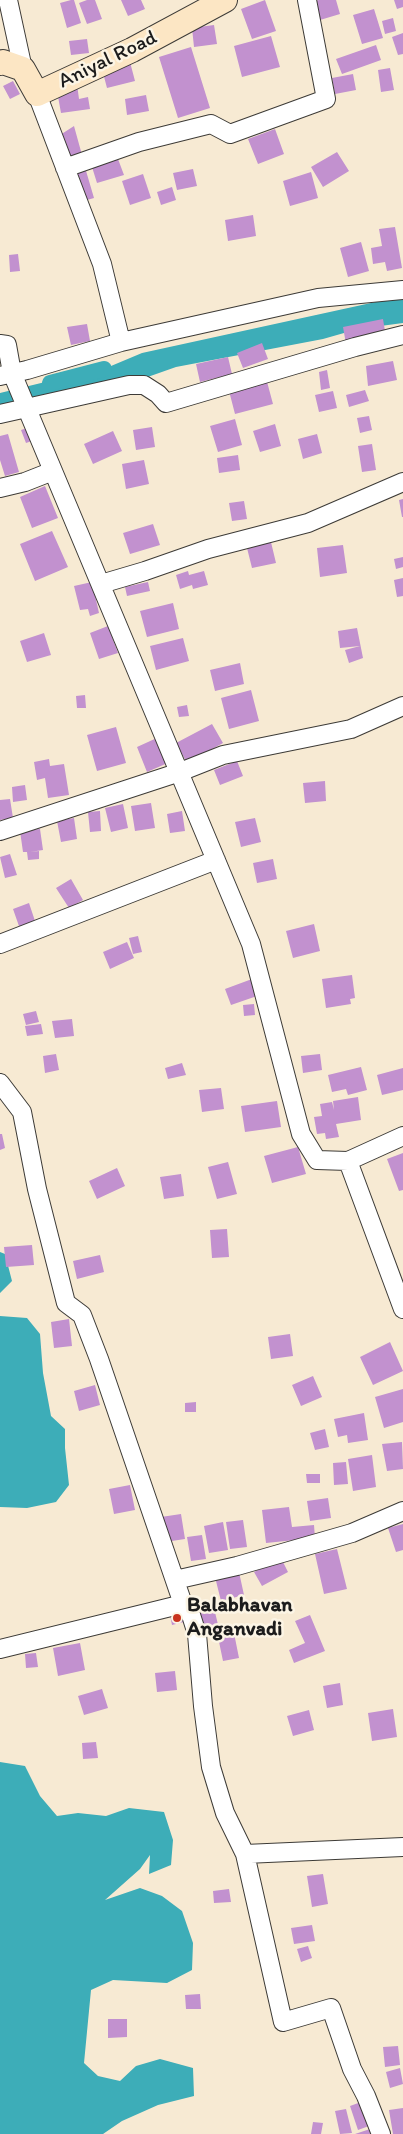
<!DOCTYPE html>
<html>
<head>
<meta charset="utf-8">
<style>
  body { margin:0 }
  canvas { display:block; background:#f7ead3 }
</style>
</head>
<body>
<canvas width="403" height="2134"></canvas>
<script>
const c = document.querySelector('canvas').getContext('2d');
c.lineJoin = 'round';
function fillPath(path, color) { c.fillStyle = color; c.fill(path, 'evenodd'); }
const toPath = rows => new Path2D(rows.map(r => 'M' + r).join(''));
function stroke(path, color, width, dash) { c.strokeStyle = color; c.lineWidth = width; c.lineCap = dash ? 'butt' : 'round'; c.setLineDash(dash || []); c.stroke(path); }
function label(font, color, halo, rows, align = 'center') {
  c.font = font + ' Itim,sans-serif'; c.lineWidth = 5; c.setLineDash([]); c.textBaseline = 'middle'; c.strokeStyle = halo; c.fillStyle = color; for (const [text, x, y, turn = 0] of rows) {
    c.save(); c.translate(x, y); c.rotate((+turn || 0) * Math.PI / 180); c.textAlign = isNaN(turn) ? turn : align; if (halo) c.strokeText(text, 0, 0); c.fillText(text, 0, 0); c.restore();
  }
}
const water = toPath([
  [403,296,403,323,358,329,323,339,176,367,125,385,0,418,0,393,111,366,142,353],
  [0,1252,5,1254,12,1281,0,1293],
  [0,1316,27,1318,40,1334,43,1373,51,1416,65,1429,65,1448,69,1485,56,1502,27,1508,0,1507],
  [0,1762,25,1766,40,1796,57,1816,78,1813,106,1816,129,1808,164,1812,173,1840,171,1865,149,1874,150,1855,140,1869,105,1900,140,1888,162,1896,182,1911,193,1943,192,1970,167,1983,113,1980,91,1990,84,2063,98,2076,120,2081,136,2066,160,2059,193,2068,194,2096,158,2105,122,2121,103,2134,0,2134]
]);
const canal = toPath([
  [50,383,104,369]
]);
const building = toPath([
  [71,0,74,0,81,23,67,28,60,3],
  [87,0,95,0,102,19,87,24,79,3],
  [121,0,141,0,145,9,128,16],
  [265,0,276,31,252,39,241,9],
  [319,0,336,0,340,14,320,20,314,1],
  [394,0,403,0,403,7,397,9],
  [374,9,383,38,362,44,353,15],
  [393,18,396,31,385,34,382,21],
  [214,25,217,44,194,47,192,28],
  [403,33,403,54,398,55,392,37],
  [271,36,280,67,242,77,234,46],
  [87,39,89,53,71,55,69,41],
  [376,45,381,60,342,74,336,59],
  [191,47,210,108,178,118,159,57],
  [130,62,135,81,107,88,102,69],
  [390,68,394,90,381,92,378,70],
  [353,74,356,90,335,94,332,78],
  [76,77,79,99,88,97,90,109,61,113,57,91],
  [13,81,20,94,10,99,3,86],
  [146,95,149,111,127,115,125,99],
  [74,126,82,155,65,162,57,137],
  [275,129,284,154,258,164,248,139],
  [337,152,349,171,323,187,311,167],
  [118,159,124,175,97,183,92,167],
  [84,164,94,198,80,202,70,169],
  [193,169,197,186,177,190,173,173],
  [311,172,318,198,290,206,283,181],
  [143,174,151,198,130,205,122,181],
  [172,187,176,200,161,205,157,192],
  [253,215,256,236,228,241,225,220],
  [395,227,402,268,387,271,385,262,373,264,371,248,382,246,379,229],
  [361,242,369,271,348,277,340,248],
  [18,254,20,271,10,272,9,255],
  [383,319,386,337,346,344,343,327],
  [87,324,90,341,71,345,67,327],
  [262,343,268,359,243,368,237,353],
  [228,357,232,374,200,382,196,364],
  [393,361,397,380,368,386,366,366],
  [327,370,330,388,321,390,319,372],
  [266,378,273,404,235,414,228,387],
  [365,390,369,401,349,407,346,395],
  [333,391,337,408,319,412,315,395],
  [369,416,372,430,360,433,357,418],
  [235,419,242,445,218,452,210,426],
  [275,424,281,446,260,452,253,431],
  [30,427,35,440,26,443,21,430],
  [152,427,155,447,136,450,133,430],
  [113,431,122,451,93,464,84,444],
  [8,434,19,472,5,476,0,460,0,436],
  [317,434,322,453,303,459,298,439],
  [372,444,376,470,362,472,358,446],
  [238,455,240,470,219,473,217,458],
  [144,460,149,484,126,489,122,464],
  [45,486,58,518,32,528,20,497],
  [403,499,403,517,402,517,399,500],
  [244,501,247,519,232,521,229,503],
  [153,524,160,545,130,554,123,533],
  [52,531,68,567,35,581,20,544],
  [270,538,276,563,252,568,246,544],
  [343,545,347,573,320,577,317,548],
  [403,557,403,567,396,569,394,559],
  [188,571,189,575,204,571,208,585,193,589,192,585,180,589,176,575],
  [403,578,403,596,397,597,394,580],
  [92,582,99,613,90,616,88,609,80,610,74,586],
  [148,582,150,591,127,596,125,587],
  [173,603,179,629,147,637,140,611],
  [108,626,118,653,99,659,90,633],
  [357,628,363,658,349,663,345,650,360,646,340,648,338,631],
  [44,633,51,655,27,662,20,641],
  [183,638,189,661,156,670,150,646],
  [240,663,244,684,215,691,210,670],
  [251,690,259,721,229,729,221,698],
  [85,695,86,708,77,708,76,696],
  [187,705,189,716,179,717,177,707],
  [212,724,223,743,187,763,176,743],
  [116,727,126,763,97,771,87,735],
  [159,737,170,762,147,772,137,747],
  [49,759,50,766,64,764,69,795,48,798,45,778,37,780,34,762],
  [237,761,243,776,220,785,214,770],
  [325,781,326,801,305,803,303,783],
  [25,785,27,800,13,802,12,787],
  [10,799,13,818,0,820,0,800],
  [151,803,155,828,135,831,131,806],
  [123,804,128,828,111,832,105,808],
  [100,811,101,831,90,832,88,812],
  [182,811,185,831,170,833,167,814],
  [74,818,77,839,61,842,57,821],
  [255,818,261,842,241,847,235,822],
  [40,829,43,850,30,852,39,851,39,859,28,860,27,852,23,852,20,831],
  [10,854,17,875,5,878,0,857],
  [273,859,277,879,257,883,253,863],
  [71,879,83,900,69,908,56,888],
  [29,903,36,924,20,929,13,909],
  [314,924,320,951,293,958,286,931],
  [138,936,142,952,133,954,129,938],
  [127,942,134,958,110,969,103,952],
  [352,975,355,998,350,999,351,1004,326,1008,322,979],
  [252,979,257,996,231,1005,225,989],
  [254,1004,255,1015,244,1016,243,1005],
  [36,1011,39,1022,26,1025,23,1014],
  [72,1019,74,1036,55,1038,52,1021],
  [41,1024,43,1034,27,1036,25,1026],
  [56,1054,59,1070,45,1073,43,1056],
  [320,1054,322,1070,303,1073,301,1056],
  [182,1063,186,1075,168,1079,165,1068],
  [361,1067,367,1090,348,1095,346,1089,332,1092,328,1075],
  [403,1068,403,1090,382,1095,377,1075],
  [221,1088,224,1109,202,1112,199,1090],
  [358,1097,361,1120,336,1124,339,1137,326,1139,325,1133,317,1134,314,1117,322,1116,320,1104,332,1102,334,1110,333,1101],
  [277,1101,281,1127,245,1132,241,1106],
  [0,1134,2,1134,5,1148,0,1150],
  [298,1147,306,1174,272,1183,264,1156],
  [403,1153,403,1190,399,1191,387,1159],
  [228,1162,237,1194,217,1199,208,1167],
  [117,1168,125,1186,97,1199,89,1181],
  [181,1174,184,1196,164,1199,160,1177],
  [227,1229,229,1257,212,1258,210,1230],
  [32,1245,34,1265,6,1267,4,1247],
  [100,1255,104,1272,77,1279,73,1261],
  [69,1319,72,1346,54,1348,51,1322],
  [290,1334,293,1356,271,1359,268,1337],
  [390,1342,403,1371,373,1385,360,1357],
  [313,1376,322,1397,301,1406,292,1385],
  [95,1385,100,1405,79,1411,74,1391],
  [403,1389,403,1422,384,1428,375,1397],
  [196,1402,196,1412,185,1412,185,1403],
  [364,1413,368,1440,348,1443,347,1435,338,1437,334,1419],
  [325,1429,329,1447,315,1450,310,1433],
  [402,1442,403,1469,387,1471,382,1444],
  [372,1455,376,1487,353,1491,348,1459],
  [346,1462,348,1484,334,1485,333,1463],
  [306,1474,320,1474,320,1483,307,1483],
  [130,1485,135,1510,114,1514,109,1489],
  [328,1498,331,1518,310,1521,307,1501],
  [289,1507,292,1527,314,1525,315,1538,266,1543,262,1510],
  [181,1514,185,1539,165,1542,161,1517],
  [243,1520,247,1547,230,1549,226,1522],
  [223,1522,228,1550,209,1553,204,1526],
  [403,1524,403,1550,396,1552,388,1528],
  [202,1535,206,1559,191,1561,187,1537],
  [337,1549,347,1589,324,1594,315,1554],
  [281,1558,288,1572,262,1586,254,1572],
  [239,1572,244,1595,221,1601,215,1577],
  [214,1608,220,1633,201,1638,195,1612],
  [181,1612,184,1622,172,1625,170,1615],
  [310,1615,325,1651,294,1663,289,1650,305,1643,295,1621],
  [234,1633,239,1658,223,1661,218,1637],
  [80,1643,85,1670,58,1676,53,1648],
  [36,1653,38,1667,26,1668,25,1654],
  [175,1671,177,1690,157,1692,155,1673],
  [340,1683,343,1705,327,1708,323,1686],
  [102,1689,108,1708,84,1715,78,1696],
  [393,1709,397,1737,372,1741,368,1713],
  [309,1710,314,1730,293,1736,287,1716],
  [96,1742,98,1758,83,1759,82,1743],
  [323,1874,328,1904,312,1907,307,1876],
  [229,1889,231,1902,214,1903,213,1891],
  [312,1925,315,1941,294,1944,291,1928],
  [308,1946,312,1958,301,1962,297,1949],
  [200,1994,201,2009,186,2009,185,1995],
  [108,2019,127,2019,127,2037,108,2038],
  [398,2046,400,2065,385,2067,383,2047],
  [400,2068,403,2084,390,2088,386,2072],
  [361,2102,369,2126,358,2130,350,2106],
  [403,2108,403,2134,393,2134,389,2110],
  [346,2109,352,2133,340,2134,335,2111],
  [313,2122,323,2123,321,2134,311,2134],
  [373,2128,375,2134,355,2134]
]);
const minor = toPath([
  [8,0,23,69],
  [65,168,139,142,211,124,230,134,326,99,307,0],
  [121,342,318,298,403,290],
  [0,344,7,345,12,373,251,944,301,1134,317,1160,348,1161,403,1309],
  [0,376,27,370,121,342,102,264,37,94],
  [0,414,129,385,144,385,158,394,166,403,355,347,403,335],
  [0,488,25,482,53,471],
  [101,584,145,571,208,549,308,523,403,482],
  [0,831,180,772,223,755,351,729,403,706],
  [0,944,216,860],
  [0,1083,22,1112,37,1189,66,1303,82,1315,99,1359,183,1604,0,1649],
  [348,1161,403,1136],
  [175,1580,237,1566,352,1533,403,1511],
  [183,1604,191,1615,197,1634,203,1706,211,1767,225,1813,245,1854,283,2022,331,2008,352,2069,366,2096,381,2134],
  [245,1854,403,1847]
]);
const secondary = toPath([
  [0,63,3,62,23,69,37,94,132,50,225,0]
]);
const markers = [
  [177,1618,5,"#c8321e"]
];
const streetNames = [
  ["Aniyal Road",108,60,-26]
];
const poiNames = [
  ["Balabhavan",187,1606],
  ["Anganvadi",187,1630]
];
fillPath(water, '#3dadb8');
stroke(canal, '#3dadb8', 16);
fillPath(building, '#c291cf');
stroke(minor, '#3d3b37', 20);
stroke(secondary, '#3d3b37', 26);
stroke(minor, '#fff', 18);
stroke(secondary, '#fce6c4', 24);
for (const [x, y, r, color] of markers) { const dot = new Path2D(); dot.arc(x, y, r, 0, 2 * Math.PI); c.fillStyle = color; c.fill(dot); stroke(dot, '#fcf5e5', 2); }
label('21px', '#1c1c1c', '#fcf5e5', streetNames);
label('bold 21px', '#1c1c1c', '#fcf5e5', poiNames, 'left');
</script>
</body>
</html>
